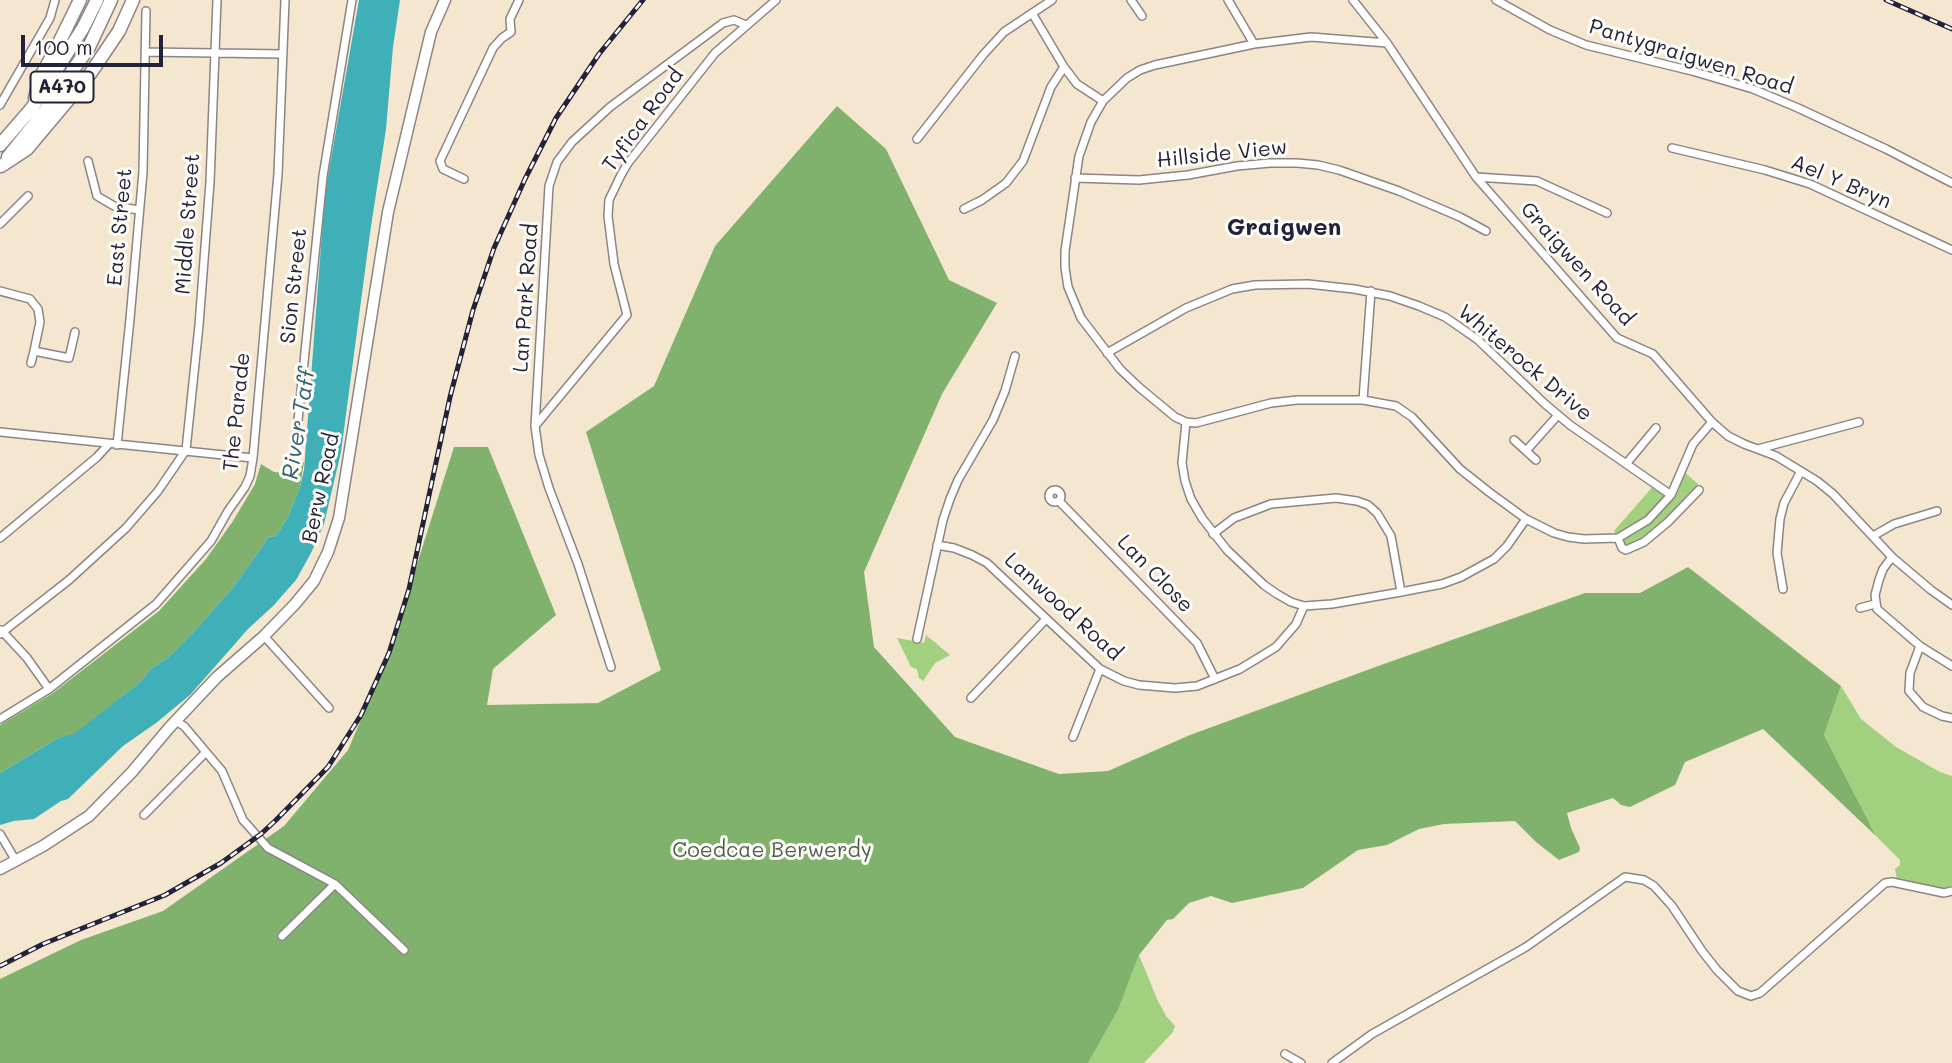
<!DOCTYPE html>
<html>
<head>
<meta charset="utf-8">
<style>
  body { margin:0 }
  #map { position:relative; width:1952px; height:1063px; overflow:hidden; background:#f5e7cf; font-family:Mali,sans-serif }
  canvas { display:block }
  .scale { position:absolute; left:21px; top:35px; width:142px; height:32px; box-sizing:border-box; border:4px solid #22223b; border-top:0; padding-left:9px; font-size:21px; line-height:24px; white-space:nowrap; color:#22223b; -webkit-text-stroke:5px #fdfcf7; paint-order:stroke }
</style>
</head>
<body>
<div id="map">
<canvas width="1952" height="1063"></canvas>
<div class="scale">100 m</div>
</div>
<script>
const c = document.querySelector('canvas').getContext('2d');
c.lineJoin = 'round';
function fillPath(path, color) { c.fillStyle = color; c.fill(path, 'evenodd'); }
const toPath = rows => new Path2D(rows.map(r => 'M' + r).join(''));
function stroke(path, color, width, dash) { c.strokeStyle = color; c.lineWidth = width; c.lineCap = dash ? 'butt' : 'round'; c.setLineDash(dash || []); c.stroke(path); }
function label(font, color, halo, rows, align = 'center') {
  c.font = font + ' Mali,sans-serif'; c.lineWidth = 6; c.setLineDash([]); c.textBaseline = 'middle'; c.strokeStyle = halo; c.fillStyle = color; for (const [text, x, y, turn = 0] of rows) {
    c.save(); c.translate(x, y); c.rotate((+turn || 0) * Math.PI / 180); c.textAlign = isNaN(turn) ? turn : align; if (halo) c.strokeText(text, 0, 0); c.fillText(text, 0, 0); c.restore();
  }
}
const green = toPath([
  [1681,469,1698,484,1699,490,1668,522,1626,550,1614,531,1655,484,1670,494],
  [926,635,950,655,935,663,923,681,919,678,917,669,911,667,897,638,924,643],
  [1841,686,1861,719,1896,747,1940,772,1952,776,1952,888,1943,890,1897,880,1895,869,1900,865,1900,860,1876,836,1824,735],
  [1139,955,1157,999,1166,1016,1175,1026,1173,1032,1144,1063,1088,1063,1118,1010]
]);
const forest = toPath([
  [837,106,886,149,949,280,997,303,942,394,864,572,874,647,955,737,1059,774,1108,771,1190,735,1381,665,1585,593,1640,593,1688,567,1841,686,1824,735,1876,836,1763,729,1685,762,1675,785,1630,807,1621,805,1613,798,1567,813,1571,828,1580,848,1579,852,1559,860,1536,842,1515,821,1444,824,1419,829,1387,845,1358,850,1303,888,1232,903,1211,896,1189,903,1173,919,1167,920,1139,955,1118,1010,1088,1063,0,1063,0,979,81,940,163,911,284,826,348,750,389,653,454,447,488,447,556,615,493,669,487,705,598,703,661,670,586,432,654,386,715,246],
  [304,462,300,487,289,515,276,536,269,537,234,586,200,625,169,657,151,669,139,683,74,735,58,738,0,773,0,725,53,693,159,611,206,559,233,521,255,484,261,464,274,472,285,473]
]);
const water = toPath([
  [359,0,400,0,393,47,386,129,370,233,341,452,324,524,311,553,296,580,273,606,248,629,190,695,156,723,123,746,68,799,61,801,34,819,14,821,0,825,0,773,58,738,74,734,139,683,151,669,169,657,200,625,234,586,269,537,276,536,289,515,300,487,304,470,325,193]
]);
const minor = toPath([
  [1131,0,1142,16],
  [1228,0,1254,44],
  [1353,0,1387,43,1476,177,1617,338,1653,354,1712,422,1728,436,1744,444,1776,456,1817,481,1833,494,1892,557,1931,590,1952,605],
  [1496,0,1550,30,1586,45,1692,71,1753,89,1798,108,1886,149,1952,183],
  [1032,13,1064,67,1077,84,1103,101],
  [1387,43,1311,37,1254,44,1155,65,1140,70,1127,78,1103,101,1091,122,1079,156,1065,251,1065,268,1068,287,1081,318,1120,369,1140,388,1175,417,1186,422,1196,423,1271,403,1297,400,1363,400,1396,406,1412,417,1460,469,1489,492,1526,519,1554,533,1568,537,1584,539,1618,538,1648,520,1671,495,1693,444,1712,422],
  [146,52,283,54],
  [0,105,50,18,55,0],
  [917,139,983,55,1004,32,1052,0],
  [1672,148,1765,170,1810,184,1952,250],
  [88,161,97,196,114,206,139,210],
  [1476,177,1537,181,1607,213],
  [1075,178,1139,180,1188,175,1237,166,1270,163,1297,163,1318,165,1339,170,1399,191,1460,217,1486,231],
  [464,179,443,169,440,161,493,48,502,38,511,32,510,19,519,0],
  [964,209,982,200,1006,183,1023,161,1051,87,1064,67],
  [0,224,28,196],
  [0,291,30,299,38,309,40,322,34,351,69,358,75,332],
  [1107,353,1186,308,1232,289,1255,285,1308,284,1354,289,1390,296,1419,306,1445,317,1461,328,1478,340,1545,404,1570,425,1671,495],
  [31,363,34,351],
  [1363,400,1371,291],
  [1186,422,1182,463,1185,481,1191,499,1202,518,1227,550,1264,585,1277,594,1291,602,1304,606,1332,604,1401,592,1442,584,1461,577,1494,559,1507,546,1526,519],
  [535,426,627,315,614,264,608,216,609,200,621,175,628,163,715,53,776,0],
  [0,432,253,458],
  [296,440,323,176,352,0],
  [1514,440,1536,460],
  [117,445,130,319,143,172,146,11],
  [1758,449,1859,422],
  [1526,451,1558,415],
  [1626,464,1656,428],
  '1049 496a6 6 0 1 1 12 0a6 6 0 1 1-12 0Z',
  [1059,501,1197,643,1215,679],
  [1213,534,1234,518,1271,504,1336,498,1357,501,1368,505,1377,513,1391,536,1401,592],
  [1873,536,1894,524,1937,511],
  [0,538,97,457,109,444],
  [1618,538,1622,548,1626,550,1644,542,1668,522,1699,490],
  [937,545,954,548,972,555,987,563,1100,669,1124,681,1139,685,1175,688,1197,686,1240,669,1276,647,1296,624,1304,606],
  [1892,557,1883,569,1879,580,1875,595,1877,609,1920,646,1952,666],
  [1783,589,1777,553,1780,519,1784,503,1801,471],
  [1860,608,1875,604],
  [1,630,27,658,49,689],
  [0,634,69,580,126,528,158,491,186,450,199,325,210,182,217,0],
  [264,636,329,708],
  [917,639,943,520,950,499,958,480,993,420,1005,391,1015,356],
  [1920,646,1910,673,1909,691,1923,707,1942,716,1952,718],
  [611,667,578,564,549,488,539,455,535,426,549,186,557,162,572,142,610,107,723,23,734,20,746,25],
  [971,698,1046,619],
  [0,719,49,689,156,604,211,541,228,511,245,487,250,476,253,458,278,174,285,0],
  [177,722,184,726,222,771,243,820,268,848,335,884,404,950],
  [1073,737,1100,669],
  [144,815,205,753],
  [0,834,16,861],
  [282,936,335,884],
  [1285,1054,1301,1063],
  [1332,1063,1372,1034,1526,947,1625,877,1644,880,1654,886,1672,906,1702,951,1717,970,1738,991,1751,996,1760,993,1885,883,1892,882,1944,893,1952,891]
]);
const secondary = toPath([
  [0,869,43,846,89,816,132,772,169,728,217,677,264,636,295,604,314,581,328,552,339,518,388,212,431,32,445,0]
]);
const trunk = toPath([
  [35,98,40,78,57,47,80,0],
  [0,145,32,108,83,28,97,0],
  [8,157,44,112,89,47,111,0],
  [1,166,27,149,90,74,119,31,133,0]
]);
const rail = toPath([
  [1886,0,1952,29],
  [0,966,43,944,165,895,221,863,261,834,276,820,328,767,361,715,389,653,409,589,450,397,473,310,494,248,525,179,556,118,599,54,643,0]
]);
const shields = [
  [62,87,63]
];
const shieldNames = [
  ["A470",62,87]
];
const streetNames = [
  ["Pantygraigwen Road",1691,57,17],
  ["Tyfica Road",643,120,-54],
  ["Hillside View",1222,154,-6],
  ["Ael Y Bryn",1841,182,23],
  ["Middle Street",188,224,-86],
  ["East Street",120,227,-85],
  ["Graigwen Road",1577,264,48],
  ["Sion Street",294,286,-84],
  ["Lan Park Road",526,298,-86],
  ["Whiterock Drive",1525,363,40],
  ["The Parade",237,412,-84],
  ["Berw Road",321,488,-78],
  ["Lan Close",1155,574,46],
  ["Lanwood Road",1063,607,42]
];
const parkNames = [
  ["Coedcae Berwerdy",772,851]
];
const waterNames = [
  ["River Taff",299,424,-81]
];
const quarterNames = [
  ["Graigwen",1284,228]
];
fillPath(green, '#a1d07e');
fillPath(forest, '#80b26d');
fillPath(water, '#40b0b8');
stroke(minor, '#8c8485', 10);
stroke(secondary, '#8c8485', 13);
stroke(trunk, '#8c8485', 15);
stroke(minor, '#fff', 7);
stroke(secondary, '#fff', 10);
stroke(trunk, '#fff', 12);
stroke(rail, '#22223b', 5);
stroke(rail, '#fdfcf7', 2.5, [8]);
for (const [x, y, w] of shields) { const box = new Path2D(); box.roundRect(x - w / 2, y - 15.5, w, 31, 5); c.fillStyle = '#fdfcf7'; c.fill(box); stroke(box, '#22223b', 2); }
label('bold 19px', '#22223b', null, shieldNames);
label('21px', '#22223b', '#fdfcf7', streetNames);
label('21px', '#4e5f52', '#fdfcf7', parkNames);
label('italic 23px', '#306273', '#fdfcf7', waterNames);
label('bold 24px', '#22223b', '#fdfcf7', quarterNames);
</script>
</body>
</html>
